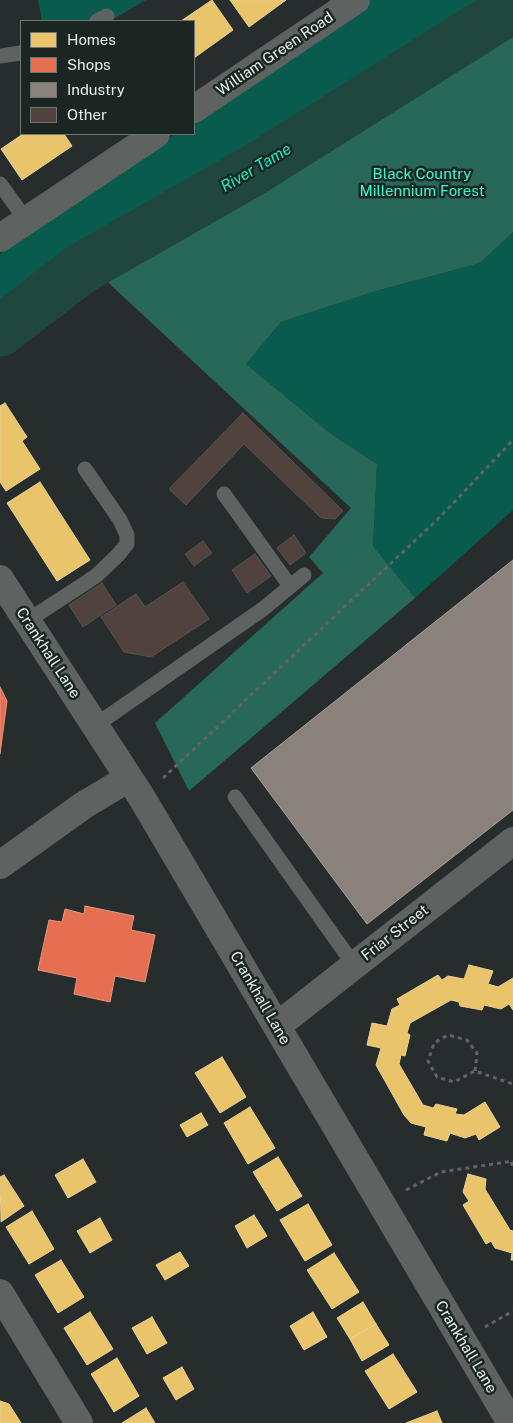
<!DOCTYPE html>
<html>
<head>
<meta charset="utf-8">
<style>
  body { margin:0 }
  #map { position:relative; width:513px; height:1423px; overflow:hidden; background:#272d2c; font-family:"Public Sans",sans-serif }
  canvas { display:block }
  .legend { position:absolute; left:20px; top:20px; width:175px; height:115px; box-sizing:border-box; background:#1b2623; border:1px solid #6d7673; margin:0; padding:6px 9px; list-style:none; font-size:15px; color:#e7eeec }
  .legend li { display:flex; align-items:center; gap:10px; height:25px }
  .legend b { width:25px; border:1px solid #6d7673 }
</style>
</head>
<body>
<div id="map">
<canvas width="513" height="1423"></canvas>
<ul class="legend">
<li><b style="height:14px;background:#e9c46a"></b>Homes</li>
<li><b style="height:14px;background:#e76f51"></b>Shops</li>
<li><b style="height:14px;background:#8a817c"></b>Industry</li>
<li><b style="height:14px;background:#51423e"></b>Other</li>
</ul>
</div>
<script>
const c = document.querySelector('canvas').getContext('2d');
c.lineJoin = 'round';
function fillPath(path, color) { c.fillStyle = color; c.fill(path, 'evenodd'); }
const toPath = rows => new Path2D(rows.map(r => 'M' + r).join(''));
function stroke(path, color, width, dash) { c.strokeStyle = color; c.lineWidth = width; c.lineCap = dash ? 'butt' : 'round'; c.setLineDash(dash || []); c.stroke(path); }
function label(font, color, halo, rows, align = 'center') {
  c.font = font + ' "Public Sans",sans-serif'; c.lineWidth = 5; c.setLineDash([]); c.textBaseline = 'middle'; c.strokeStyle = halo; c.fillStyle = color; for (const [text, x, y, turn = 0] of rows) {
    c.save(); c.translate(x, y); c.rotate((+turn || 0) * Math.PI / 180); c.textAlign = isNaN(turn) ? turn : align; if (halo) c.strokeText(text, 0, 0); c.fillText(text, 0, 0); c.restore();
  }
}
const green = toPath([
  [38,0,146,0,110,21,42,21],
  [370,0,482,0,427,36,340,91,138,213,48,272,0,307,0,254,175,134,194,134,194,121],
  [513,232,513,510,415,598,373,546,377,464,331,434,246,364,281,322,376,291,480,263]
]);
const forest = toPath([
  [513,20,513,232,480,263,376,291,281,322,246,364,331,434,377,464,373,546,415,598,189,791,155,723,323,573,309,557,351,508,100,275]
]);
const homes = toPath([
  [212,0,233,30,194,58,194,21,181,21,212,0],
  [230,0,286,0,249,27,230,0],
  [23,134,64,134,72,146,22,180,1,149,23,134],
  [5,403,27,437,22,441,40,469,6,491,0,482,0,406,5,403],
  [40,482,90,560,57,581,7,503,40,482],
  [469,965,493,971,488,984,498,987,513,978,513,1010,509,1004,501,1009,484,1005,482,1010,460,1006,459,1002,451,1000,410,1023,407,1033,410,1035,405,1056,401,1055,399,1064,423,1105,433,1108,436,1104,457,1109,455,1114,464,1115,485,1102,500,1127,479,1140,476,1134,465,1138,450,1133,447,1141,424,1135,426,1127,411,1123,404,1115,376,1065,381,1048,367,1045,372,1023,387,1026,392,1009,400,1005,397,999,438,975,442,980,448,976,464,979,469,965],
  [222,1057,246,1097,220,1113,195,1073,222,1057],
  [250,1107,275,1148,248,1164,224,1123,250,1107],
  [201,1113,208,1125,187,1137,180,1125,201,1113],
  [278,1157,302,1196,277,1211,253,1172,278,1157],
  [83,1159,96,1182,68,1198,55,1175,83,1159],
  [468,1174,486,1179,485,1189,510,1230,513,1231,513,1260,511,1260,512,1253,495,1248,491,1241,486,1244,463,1205,469,1201,463,1192,468,1174],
  [4,1175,24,1206,1,1222,0,1177,4,1175],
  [308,1204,332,1245,305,1261,280,1220,308,1204],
  [32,1211,54,1249,29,1264,6,1227,32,1211],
  [254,1215,267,1236,247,1248,235,1226,254,1215],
  [100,1218,112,1240,90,1253,77,1231,100,1218],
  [180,1252,189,1266,165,1280,156,1265,180,1252],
  [334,1253,359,1292,332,1309,307,1270,334,1253],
  [61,1260,84,1297,58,1313,35,1275,61,1260],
  [363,1302,376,1324,350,1339,337,1318,363,1302],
  [90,1312,113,1349,87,1365,64,1328,90,1312],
  [313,1312,327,1337,304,1350,290,1326,313,1312],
  [152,1317,167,1343,147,1354,132,1328,152,1317],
  [376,1324,389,1345,362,1361,350,1339,376,1324],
  [393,1354,417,1392,389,1409,365,1371,393,1354],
  [117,1358,139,1396,114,1412,91,1374,117,1358],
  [182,1367,194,1389,176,1400,163,1378,182,1367],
  [0,1401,9,1404,21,1423,0,1423,0,1401],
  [146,1408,155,1423,122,1423,146,1408],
  [437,1411,442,1423,406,1423,437,1411]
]);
const shops = toPath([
  [0,687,7,701,0,754,0,687],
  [85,906,134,916,131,930,155,935,145,982,115,976,110,1002,74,994,77,978,38,970,49,920,62,922,65,909,84,914,85,906]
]);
const industry = toPath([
  [513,560,513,810,367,924,251,768,513,560]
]);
const river = toPath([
  [0,331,82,268,254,170,513,7]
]);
const building = toPath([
  [243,413,343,511,335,519,321,518,244,444,186,505,169,489,243,413],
  [294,535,306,553,290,565,277,548,294,535],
  [203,541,212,553,194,566,185,554,203,541],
  [255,554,271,576,247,593,232,570,255,554],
  [183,582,209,619,151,657,124,652,101,617,136,594,145,607,183,582],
  [102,583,116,605,83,627,69,605,102,583]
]);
const path = toPath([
  [163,778,441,516,513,440],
  [475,1071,477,1053,467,1040,448,1035,434,1043,428,1061,437,1077,454,1082,475,1071,513,1084],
  [511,1162,513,1167],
  [406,1190,441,1172,513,1161],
  [485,1327,513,1311]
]);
const service = toPath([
  [97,21,107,16],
  [0,56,21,53],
  [0,184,26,220],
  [224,494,290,586],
  [27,621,96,576,118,555,127,544,127,535,120,520,85,469],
  [96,725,263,609,304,575],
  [235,797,354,965]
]);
const minor = toPath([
  [194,109,356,0],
  [0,238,156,134],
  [277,1026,513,841],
  [0,1293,79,1423]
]);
const tertiary = toPath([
  [0,579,142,798,511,1423],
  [0,865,84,805,129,778]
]);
const streetNames = [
  ["William Green Road",275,54,-34],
  ["Crankhall Lane",48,653,57],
  ["Friar Street",395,933,-38],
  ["Crankhall Lane",260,998,60],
  ["Crankhall Lane",466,1347,59]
];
const parkNames = [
  ["Black Country",422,174],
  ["Millennium Forest",422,191]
];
const waterNames = [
  ["River Tame",256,168,-31]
];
fillPath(green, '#095c4d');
fillPath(forest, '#286859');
fillPath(homes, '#e9c46a');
stroke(homes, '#e8d191', 1);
fillPath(shops, '#e76f51');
stroke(shops, '#e79580', 1);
fillPath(industry, '#8a817c');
stroke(industry, '#a6a29e', 1);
stroke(river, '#20473d', 51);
fillPath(building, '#51423e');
stroke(building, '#545452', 1);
stroke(path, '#626463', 3, [4, 4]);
stroke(service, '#5e6261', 15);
stroke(minor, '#5e6261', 28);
stroke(tertiary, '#5e6261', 28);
label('15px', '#e7eeec', '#1b2623', streetNames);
label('15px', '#36fbd4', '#1b2623', parkNames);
label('italic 16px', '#1af0c9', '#1b2623', waterNames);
</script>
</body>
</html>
